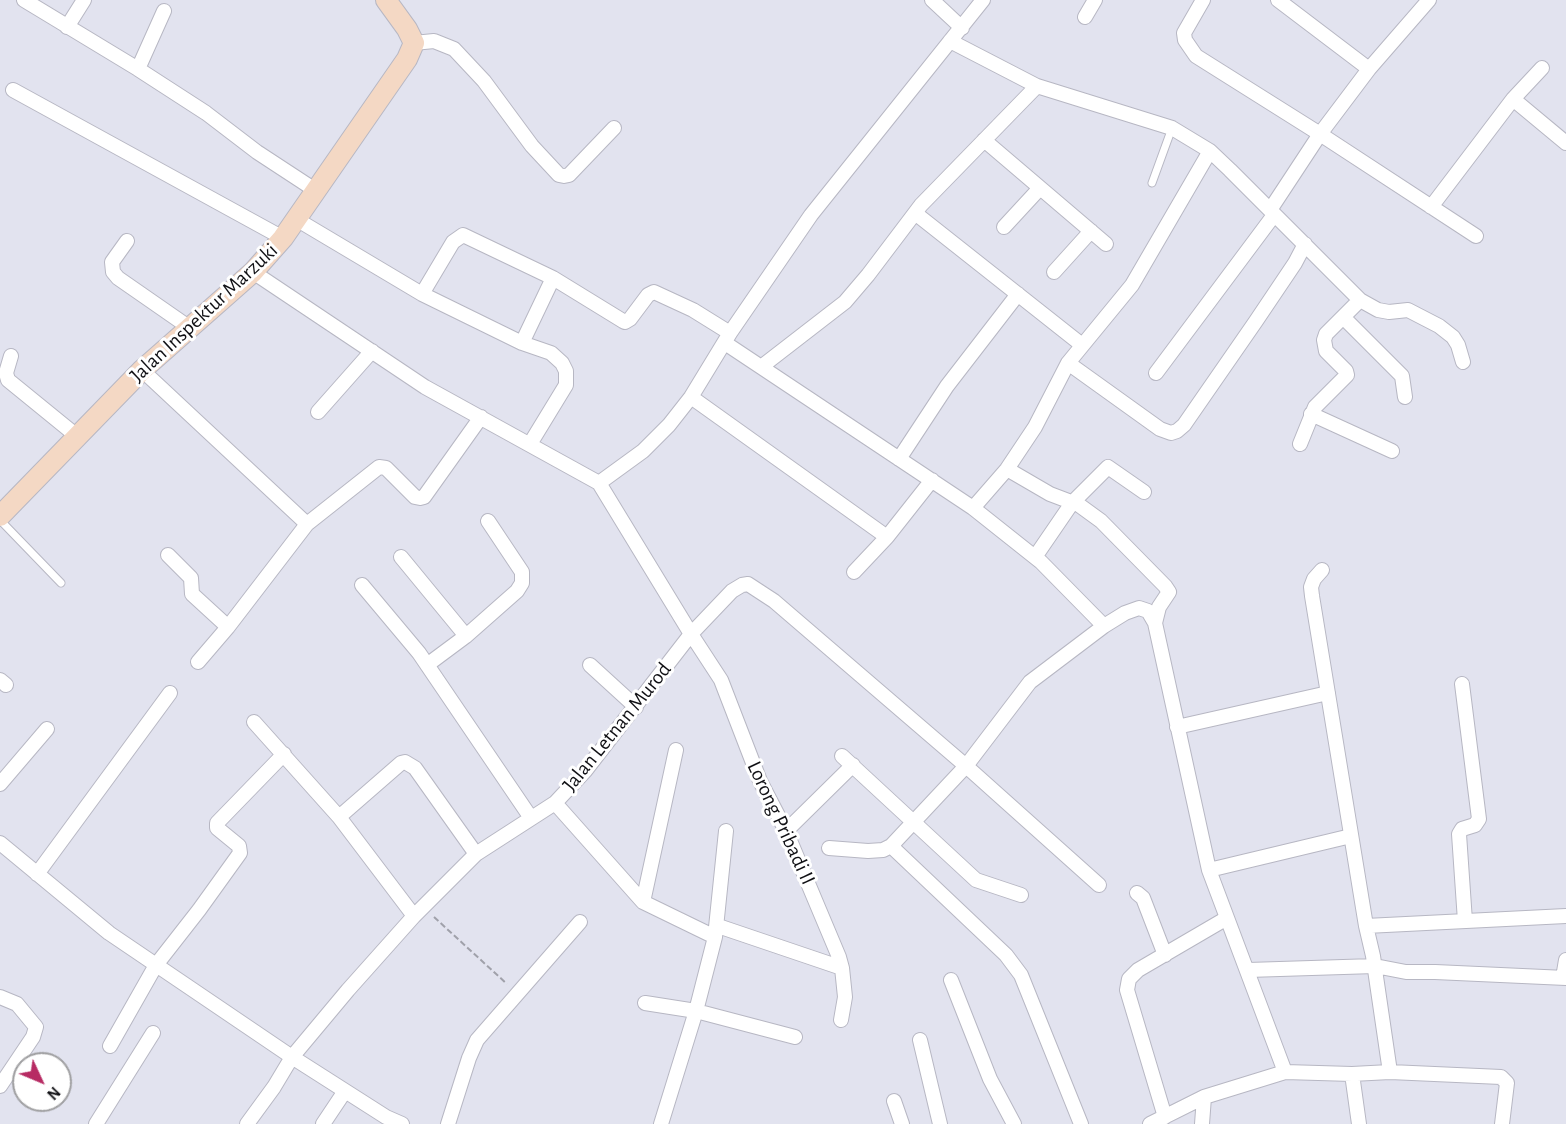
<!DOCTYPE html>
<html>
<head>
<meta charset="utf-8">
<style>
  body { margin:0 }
  #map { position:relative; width:1566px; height:1124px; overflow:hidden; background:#e2e3ef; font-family:"Alegreya Sans",sans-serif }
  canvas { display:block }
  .north { position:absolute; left:12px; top:1052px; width:60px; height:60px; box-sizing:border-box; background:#fff; border:2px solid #9f9fa1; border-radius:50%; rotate:134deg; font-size:16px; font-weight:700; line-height:24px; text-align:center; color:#101014 }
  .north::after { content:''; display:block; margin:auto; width:21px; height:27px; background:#b72b63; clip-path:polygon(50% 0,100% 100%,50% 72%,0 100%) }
</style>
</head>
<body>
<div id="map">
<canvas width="1566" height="1124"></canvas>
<div class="north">N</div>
</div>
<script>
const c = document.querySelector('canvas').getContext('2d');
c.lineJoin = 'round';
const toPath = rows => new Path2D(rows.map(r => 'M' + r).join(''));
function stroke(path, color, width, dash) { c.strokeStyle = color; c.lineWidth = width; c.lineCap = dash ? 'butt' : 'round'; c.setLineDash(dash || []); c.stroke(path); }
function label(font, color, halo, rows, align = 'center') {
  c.font = font + ' "Alegreya Sans",sans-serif'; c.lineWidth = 6; c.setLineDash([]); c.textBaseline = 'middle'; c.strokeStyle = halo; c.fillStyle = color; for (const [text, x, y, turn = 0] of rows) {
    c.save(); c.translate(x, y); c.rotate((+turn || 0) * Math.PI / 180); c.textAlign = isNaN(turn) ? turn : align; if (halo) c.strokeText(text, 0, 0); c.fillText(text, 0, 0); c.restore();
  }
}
const path = toPath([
  [434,917,507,984]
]);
const lane = toPath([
  [1152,183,1172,128],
  [0,520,61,583]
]);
const street = toPath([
  [24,0,138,69,206,113,257,152,315,190],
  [932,0,962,28],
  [1203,0,1184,33,1185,40,1196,56,1320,134,1476,236],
  [1278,0,1369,69],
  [1085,17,1095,0],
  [67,27,84,0],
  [950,41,1037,86,1172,128,1210,151,1230,170,1360,300,1378,310,1389,312,1408,310,1439,326,1453,337,1458,345,1463,362],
  [414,43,434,41,454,49,484,81,532,146,559,175,564,176,569,175,614,128],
  [138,69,164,11],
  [13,90,283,238],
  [1513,99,1566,143],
  [984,140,1106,244],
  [1431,207,1513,99,1542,68],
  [1270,210,1320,134,1369,69,1429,0],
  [915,213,1082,345],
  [296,219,422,294,522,343,551,353,562,363,566,371,566,385,530,444],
  [1004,227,1040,188],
  [127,241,112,262,113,272,118,278,190,328],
  [253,272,425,387,599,483,643,451,669,425,691,397,730,333,811,215,983,0],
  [1054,272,1091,231],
  [422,294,453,242,463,235,553,278,623,321,625,322,630,319,648,295,654,292,693,310,730,333],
  [1343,317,1402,376,1405,397],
  [522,343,553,278],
  [725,343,973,508,1041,562,1104,626],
  [11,356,6,373,8,380,78,437],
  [1068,363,1160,429,1171,433,1177,431,1184,425,1256,321,1295,263,1305,244],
  [761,367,845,302,868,275,921,205,1037,86],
  [142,370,307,524,228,627,198,662],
  [1156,373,1274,215],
  [691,397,887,537,932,480],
  [318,412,372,351],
  [1311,414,1392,451],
  [1300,444,1315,407,1347,375,1346,371,1326,351,1324,340,1326,334,1360,300],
  [899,459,947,386,1018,294],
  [1007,469,1050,494,1079,505,1101,521,1165,586,1169,592,1159,607,1155,623],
  [973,508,1007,469,1035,427,1068,363,1132,285,1210,151],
  [307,524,379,467,386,468,415,497,420,498,424,497,481,417],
  [168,555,191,578,192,594,228,627],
  [401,557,466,636],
  [1035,557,1072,503,1108,467,1144,492],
  [1322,570,1314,579,1311,587,1312,596,1366,926,1373,956,1390,1072],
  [854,572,887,537],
  [362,585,419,653,531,818],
  [427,665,466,636,517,591,522,583,522,572,488,521],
  [590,665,636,707],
  [0,680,6,685],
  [1462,684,1479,819,1475,825,1462,829,1459,834,1465,921],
  [254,722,339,817,414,916],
  [1177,727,1328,693],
  [842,756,976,880,1021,895],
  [0,784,47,729],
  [555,803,643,902,715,937],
  [339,817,401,763,405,762,415,768,476,854],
  [786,831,853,765],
  [0,843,109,933,292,1057,386,1117,402,1124],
  [891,846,1006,955,1021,975,1081,1124],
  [829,848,868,851,883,850,891,846,966,766,1030,682,1104,626,1125,613,1139,608,1148,611,1155,623,1209,870,1285,1072],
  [1209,870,1351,836],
  [37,874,170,693],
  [1137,893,1143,898,1165,955],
  [643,902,676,750],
  [718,926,842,968],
  [1366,926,1566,916],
  [1248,970,1375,966,1406,972,1435,972,1566,978],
  [1563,978,1566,960],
  [951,980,990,1079,1014,1124],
  [0,997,17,1004,36,1027,33,1037,0,1086],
  [645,1003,696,1011,795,1037],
  [841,1020,845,997,842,968,839,957,786,831,760,781,721,680,691,634,732,591,742,585,748,584,774,601,966,766,1099,885],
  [920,1040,940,1124],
  [110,1046,156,965,199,910,240,853,239,846,217,828,217,823,284,754],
  [1352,1074,1359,1124],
  [894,1101,902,1124],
  [1165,1117,1127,990,1129,979,1138,970,1227,918],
  [96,1124,153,1033],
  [247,1124,274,1087,292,1057,348,990,414,916,476,854,555,803,585,771,691,634,599,483],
  [323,1124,345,1091],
  [448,1124,469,1058,477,1040,580,922],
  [661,1124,696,1011,715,937,726,831],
  [1150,1124,1204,1097,1285,1072,1352,1074,1390,1072,1501,1077,1507,1083,1502,1124],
  [1202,1124,1204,1097]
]);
const secondary = toPath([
  [0,516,142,370,253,272,283,238,407,59,414,43,407,29,386,0]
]);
const streetNames = [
  ["Jalan Inspektur Marzuki",204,313,-43],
  ["Jalan Letnan Murod",617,727,-51],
  ["Lorong Pribadi II",781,823,65]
];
stroke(lane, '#b7b7c3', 9);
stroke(street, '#b7b7c3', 16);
stroke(secondary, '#b7b7c3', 22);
stroke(path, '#a0a1aa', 2, [6, 3]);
stroke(lane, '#fff', 7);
stroke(street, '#fff', 14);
stroke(secondary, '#f4d8c4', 20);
label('21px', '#101014', '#fff', streetNames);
</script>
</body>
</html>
